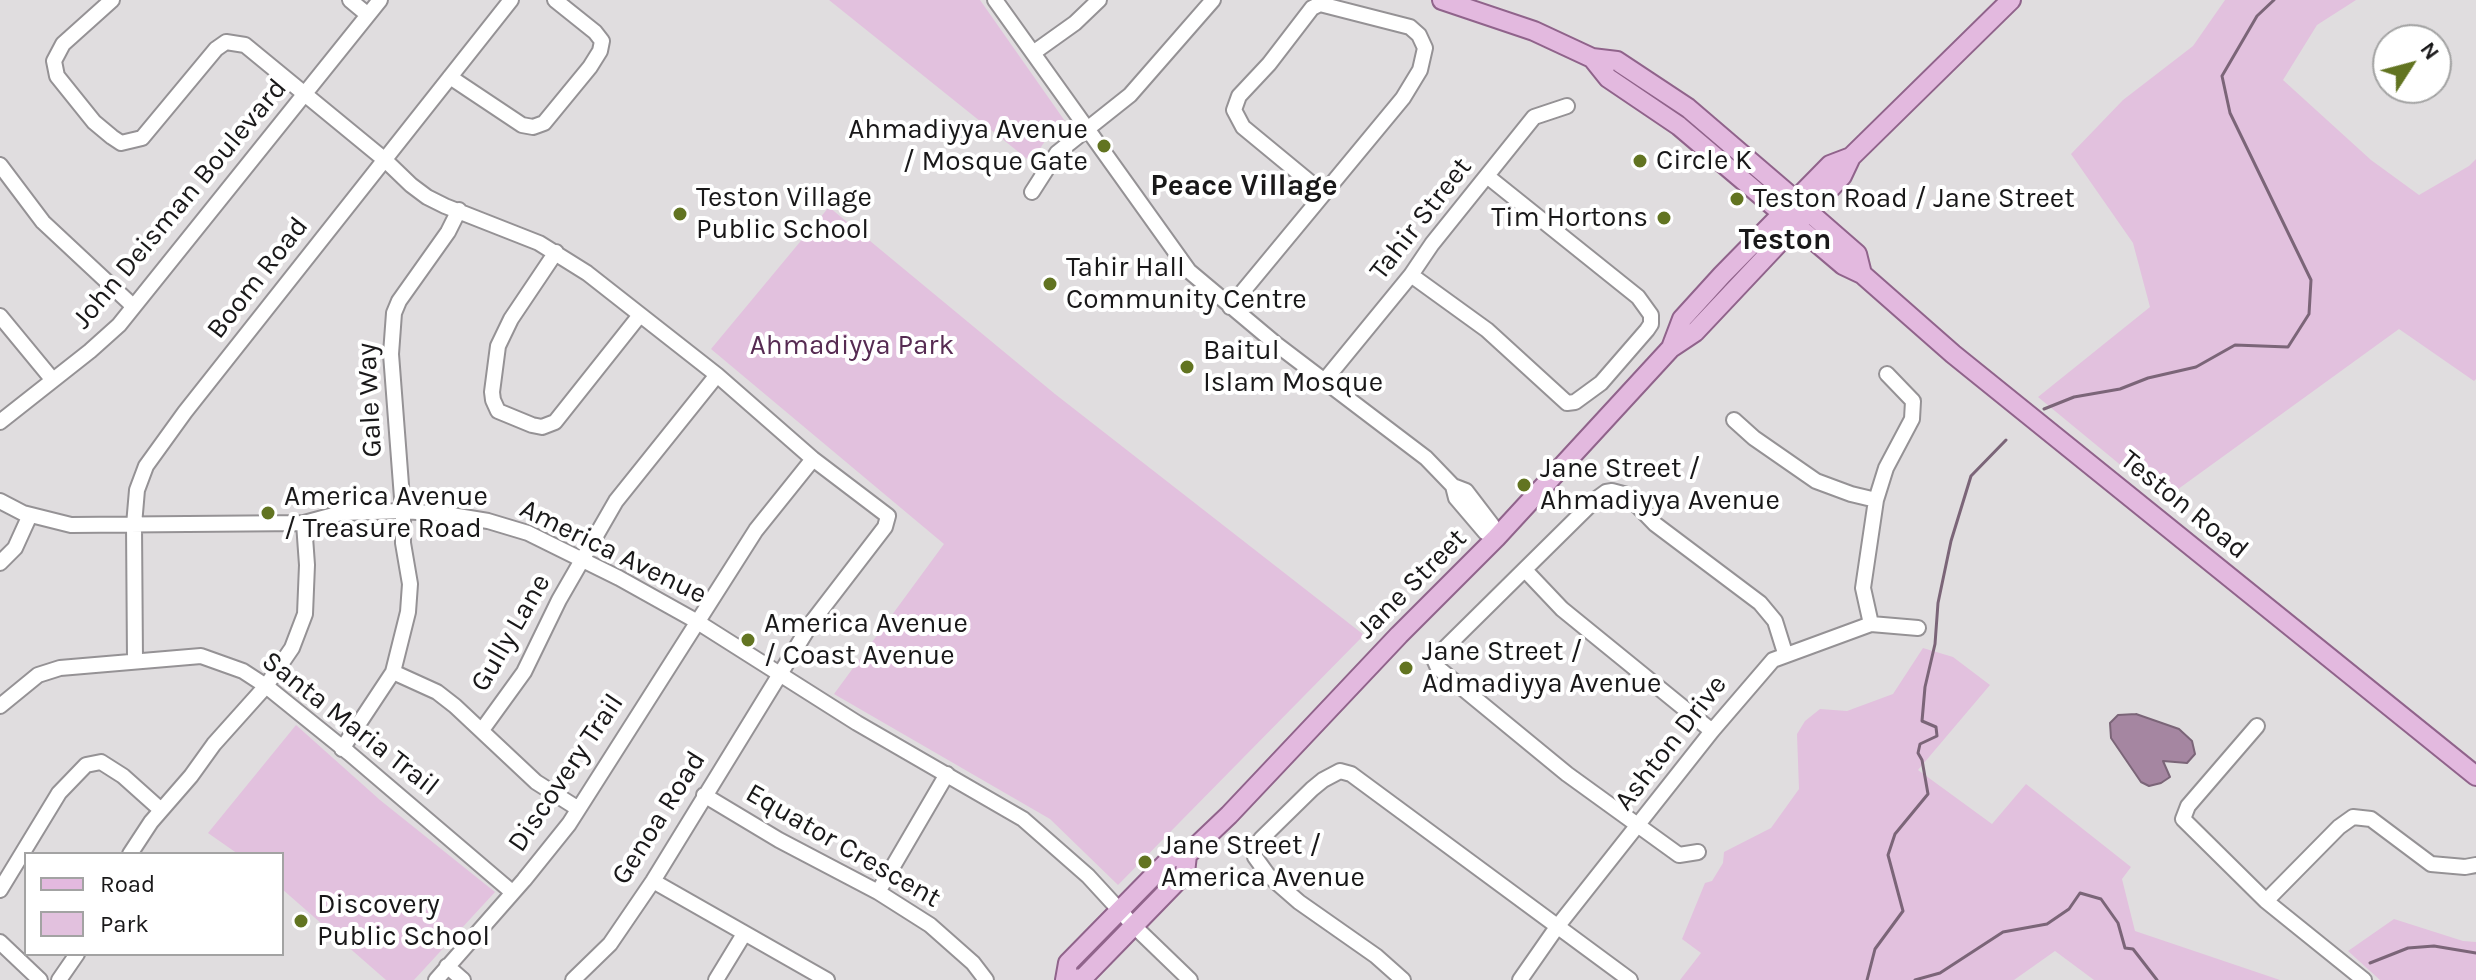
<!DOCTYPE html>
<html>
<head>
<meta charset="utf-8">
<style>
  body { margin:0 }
  #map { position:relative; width:2476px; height:980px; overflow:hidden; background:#e0dddf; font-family:Karla,sans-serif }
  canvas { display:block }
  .legend { position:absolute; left:24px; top:852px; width:260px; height:104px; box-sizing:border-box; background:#fff; border:2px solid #a3a3a3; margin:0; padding:10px 14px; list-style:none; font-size:24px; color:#191819 }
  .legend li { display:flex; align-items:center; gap:16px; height:40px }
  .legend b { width:40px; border:2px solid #a3a3a3 }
  .north { position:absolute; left:2372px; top:24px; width:80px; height:80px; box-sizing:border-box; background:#fff; border:2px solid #a3a3a3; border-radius:50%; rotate:54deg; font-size:22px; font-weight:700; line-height:32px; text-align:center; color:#191819 }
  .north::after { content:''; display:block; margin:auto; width:28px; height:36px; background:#627421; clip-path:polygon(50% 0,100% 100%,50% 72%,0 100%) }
</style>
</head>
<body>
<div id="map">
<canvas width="2476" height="980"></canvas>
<ul class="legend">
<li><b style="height:10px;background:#e3b9df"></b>Road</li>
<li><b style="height:22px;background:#e2c1de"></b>Park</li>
</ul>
<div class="north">N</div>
</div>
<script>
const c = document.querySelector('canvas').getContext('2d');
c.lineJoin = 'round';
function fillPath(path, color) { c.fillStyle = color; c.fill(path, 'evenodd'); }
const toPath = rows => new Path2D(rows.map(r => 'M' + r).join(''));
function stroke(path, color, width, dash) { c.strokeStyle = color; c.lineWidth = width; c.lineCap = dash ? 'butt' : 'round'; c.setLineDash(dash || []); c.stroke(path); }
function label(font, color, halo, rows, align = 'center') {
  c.font = font + ' Karla,sans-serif'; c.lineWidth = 8; c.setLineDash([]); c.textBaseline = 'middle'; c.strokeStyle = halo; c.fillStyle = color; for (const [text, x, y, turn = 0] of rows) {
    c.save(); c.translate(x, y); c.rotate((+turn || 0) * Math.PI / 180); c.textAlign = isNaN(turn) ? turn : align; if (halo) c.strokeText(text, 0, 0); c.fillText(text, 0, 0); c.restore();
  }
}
const green = toPath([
  [829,0,980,0,1067,124,1047,138,1031,162],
  [2225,0,2356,0,2317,25,2283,80,2371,160,2419,195,2469,166,2476,159,2476,379,2474,381,2399,329,2163,500,2038,397,2150,307,2133,243,2071,154,2123,100,2193,46],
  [829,207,1055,394,1364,635,1118,885,1050,819,834,694,944,544,711,349],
  [1923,648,1953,657,1990,685,1918,770,1992,824,2026,784,2131,867,2122,879,2135,931,2280,980,2094,980,2055,951,2014,980,1680,980,1701,953,1682,939,1705,883,1712,881,1723,863,1724,852,1771,828,1799,789,1797,734,1805,721,1820,709,1847,711,1893,694],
  [296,725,380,800,495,892,414,980,386,980,282,889,282,854,238,854,208,833],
  [2394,919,2463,941,2476,942,2476,980,2380,980,2348,951]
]);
const water = toPath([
  [2136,714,2179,729,2192,741,2195,754,2187,763,2163,761,2170,777,2161,783,2149,786,2141,782,2111,738,2110,723,2118,715,2136,714]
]);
const stream = toPath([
  [2044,409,2074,397,2120,389,2148,378,2196,367,2235,345,2288,347,2309,314,2311,280,2230,113,2222,76,2257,16,2274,0],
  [2370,963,2408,948,2434,946,2476,953],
  [1867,980,1875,949,1903,911,1888,855,1895,834,1928,794,1922,760,1918,753,1920,744,1937,736,1936,727,1922,721,1925,687,1935,644,1938,603,1951,541,1971,476,2006,440],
  [1915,980,1940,973,2003,932,2047,924,2069,909,2080,893,2101,899,2118,923,2125,948,2133,949,2157,980]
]);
const minor = toPath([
  [112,0,63,44,54,61,57,76,94,122,112,137,121,143,142,138,216,49,226,42,245,45,385,160,411,185,427,197,445,206,539,243,587,273,717,375,813,459,888,516,885,527,812,622,653,881,610,944,573,980],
  [350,0,368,15],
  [995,0,1189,271,1276,344,1426,458,1453,486,1466,491,1492,525,1496,538],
  [1033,53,1075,23,1099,0],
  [450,77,522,125,533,127,544,123,590,67,600,51,602,41,595,32,555,0],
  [0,165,43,222,133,306],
  [1032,192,1057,153,1130,95,1213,0],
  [556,252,511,319,498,346,492,392,493,400,498,411,532,425,542,427,555,422,640,315],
  [1411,275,1487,330,1567,403,1575,402,1601,383,1647,330,1651,324,1651,315,1638,297,1487,176],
  [1230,307,1403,98,1420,70,1425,48,1419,35,1410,27,1320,4,1312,8,1269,64,1239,96,1234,110,1243,127,1323,193],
  [0,316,52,379],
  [1325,380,1411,275,1432,244,1534,117,1567,106],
  [1734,420,1754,438,1816,481,1851,494,1876,500,1886,468,1912,419,1913,401,1887,374],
  [0,422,90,351,119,325,380,0],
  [1453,486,1456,498,1485,532,1496,538],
  [0,501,23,513,71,525,304,523,341,513,403,511,445,514,488,521,528,533,619,578,696,621,857,723,1023,819,1088,876,1134,926,1190,980],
  [0,563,15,548,30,515],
  [1525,570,1562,609,1712,731],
  [1871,624,1863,588,1876,500],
  [135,660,134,525,137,490,146,466,185,412,511,0],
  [393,672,437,692,455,706,536,782,577,808],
  [0,706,38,675,60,668,201,656,243,671,266,686,349,753,512,892],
  [2257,726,2188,806,2183,819,2266,901,2364,980],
  [482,730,524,672,559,600,616,501,717,375],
  [342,749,393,672,408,612,410,584,403,543,403,511,391,354,394,313,399,301,448,232,459,210],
  [704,795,779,840,878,892,930,925,973,963,986,980],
  [1698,852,1679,855,1567,774,1438,668,1434,659,1595,500,1606,492,1612,491,1627,495,1655,524,1760,603,1775,621,1785,653],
  [130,854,151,822,191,776,214,744,266,686,292,648,305,614,307,565,304,523],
  [653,881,827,980],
  [0,890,59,793,86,765,101,762,123,776,161,810],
  [878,892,947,774],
  [2266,901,2339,827,2353,817,2371,819,2431,864,2465,867,2476,865],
  [0,942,40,980],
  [447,966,463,980],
  [59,980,77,954],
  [436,980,524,880,569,824,756,530,813,459],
  [716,980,744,934],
  [1403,980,1376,956,1299,902,1268,875,1255,857,1254,851,1261,839,1312,789,1323,780,1340,771,1351,774,1630,980],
  [1520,980,1557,927,1712,731,1773,660,1871,624,1918,628]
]);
const major = toPath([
  [1442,0,1534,31,1592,58,1617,61,1688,108,1786,192,1857,254,1862,274],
  [1592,58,1608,78,1679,126,1843,265,1862,274,1953,354,2476,776],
  [1671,348,1682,319,1722,275,1830,165,1851,157],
  [1065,980,1068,963,1171,858,1187,855,1229,815,1399,635,1496,538,1671,348,1695,332,1842,176,1851,157,2011,0],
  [1065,980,1083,978,1120,940,1185,873,1187,855]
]);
const markers = [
  [1104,146,8,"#627421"],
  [1640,161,8,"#627421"],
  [1737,199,8,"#627421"],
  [680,214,8,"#627421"],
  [1664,218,8,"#627421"],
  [1050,284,8,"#627421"],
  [1187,367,8,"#627421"],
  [1524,485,8,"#627421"],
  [268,513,8,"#627421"],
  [748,640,8,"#627421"],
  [1406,668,8,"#627421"],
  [1145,862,8,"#627421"],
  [301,921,8,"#627421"]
];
const poiNames = [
  ["Ahmadiyya Avenue",1088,130,"right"],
  ["/ Mosque Gate",1088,162,"right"],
  ["Circle K",1656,161],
  ["Teston Village",696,198],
  ["Public School",696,230],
  ["Teston Road / Jane Street",1753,199],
  ["Tim Hortons",1648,218,"right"],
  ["Tahir Hall",1066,268],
  ["Community Centre",1066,300],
  ["Baitul",1203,351],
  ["Islam Mosque",1203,383],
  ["Jane Street /",1540,469],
  ["Ahmadiyya Avenue",1540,501],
  ["America Avenue",284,497],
  ["/ Treasure Road",284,529],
  ["America Avenue",764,624],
  ["/ Coast Avenue",764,656],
  ["Jane Street /",1422,652],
  ["Admadiyya Avenue",1422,684],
  ["Jane Street /",1161,846],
  ["America Avenue",1161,878],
  ["Discovery",317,905],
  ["Public School",317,937]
];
const streetNames = [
  ["John Deisman Boulevard",180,204,-50],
  ["Tahir Street",1421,219,-52],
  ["Boom Road",258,278,-52],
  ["Gale Way",370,400,-93],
  ["Teston Road",2184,505,39],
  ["America Avenue",613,552,26],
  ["Jane Street",1412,584,-45],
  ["Gully Lane",511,633,-60],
  ["Santa Maria Trail",350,724,38],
  ["Ashton Drive",1671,743,-52],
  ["Discovery Trail",566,773,-56],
  ["Genoa Road",659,818,-58],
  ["Equator Crescent",843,846,30]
];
const parkNames = [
  ["Ahmadiyya Park",852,346]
];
const neighbourhoodNames = [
  ["Peace Village",1244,186],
  ["Teston",1785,240]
];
fillPath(green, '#e2c1de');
fillPath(water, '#a586a1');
stroke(water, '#7b6578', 2);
stroke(stream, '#7b6578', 3);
stroke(minor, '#959295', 18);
stroke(major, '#90638b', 22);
stroke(minor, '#fff', 14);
stroke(major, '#e3b9df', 18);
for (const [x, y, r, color] of markers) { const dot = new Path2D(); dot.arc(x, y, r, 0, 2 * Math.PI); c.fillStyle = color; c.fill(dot); stroke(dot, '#fff', 3); }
label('28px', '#191819', '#fff', poiNames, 'left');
label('28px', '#191819', '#fff', streetNames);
label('28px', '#562b52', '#fff', parkNames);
label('bold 30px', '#191819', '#fff', neighbourhoodNames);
</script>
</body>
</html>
